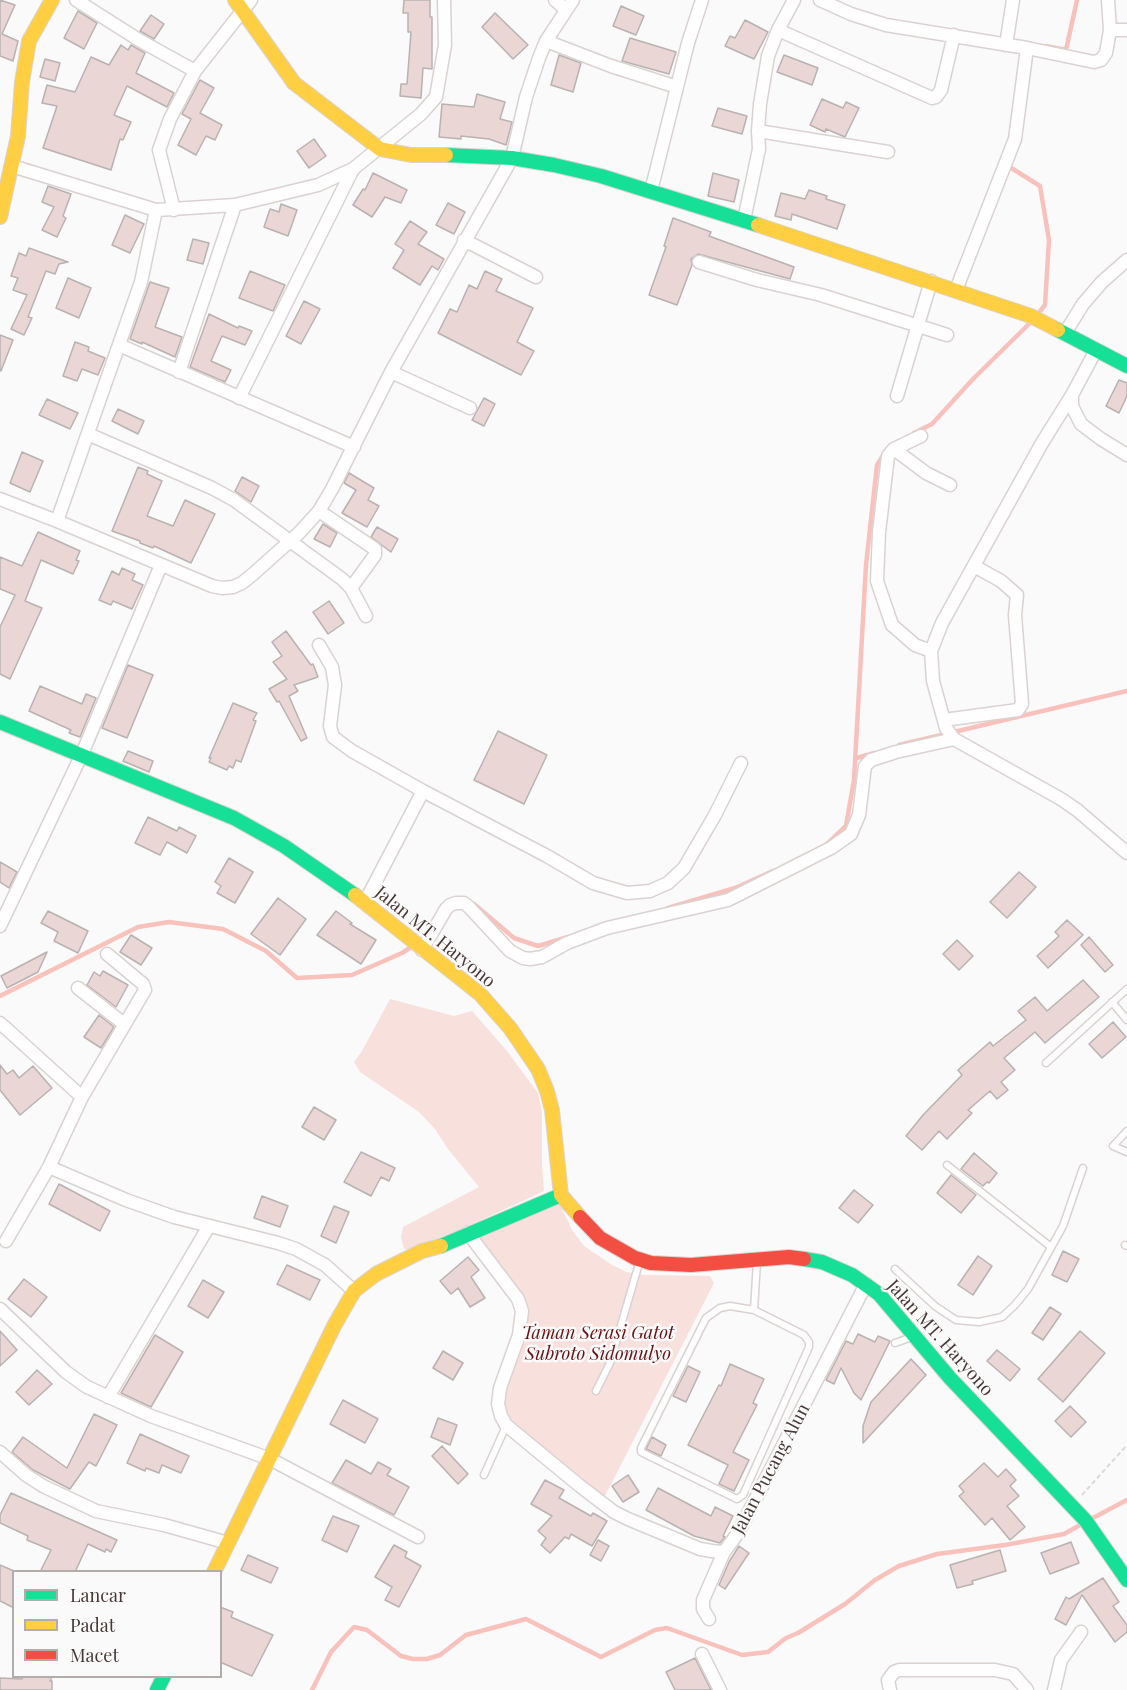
<!DOCTYPE html>
<html>
<head>
<meta charset="utf-8">
<style>
  body { margin:0 }
  #map { position:relative; width:1127px; height:1690px; overflow:hidden; background:#fafafa; font-family:"Playfair Display",serif }
  canvas { display:block }
  .legend { position:absolute; left:12px; top:1570px; width:210px; height:108px; box-sizing:border-box; background:#fafafa; border:2px solid #b2acab; margin:0; padding:8px 10px; list-style:none; font-size:18px; color:#473735 }
  .legend li { display:flex; align-items:center; gap:12px; height:30px }
  .legend b { width:30px; border:2px solid #b2acab }
</style>
</head>
<body>
<div id="map">
<canvas width="1127" height="1690"></canvas>
<ul class="legend">
<li><b style="height:8px;background:#16e098"></b>Lancar</li>
<li><b style="height:8px;background:#ffcf43"></b>Padat</li>
<li><b style="height:8px;background:#f24e42"></b>Macet</li>
</ul>
</div>
<script>
const c = document.querySelector('canvas').getContext('2d');
c.lineJoin = 'round';
function fillPath(path, color) { c.fillStyle = color; c.fill(path, 'evenodd'); }
const toPath = rows => new Path2D(rows.map(r => 'M' + r).join(''));
function stroke(path, color, width, dash) { c.strokeStyle = color; c.lineWidth = width; c.lineCap = dash ? 'butt' : 'round'; c.setLineDash(dash || []); c.stroke(path); }
function label(font, color, halo, rows, align = 'center') {
  c.font = font + ' "Playfair Display",serif'; c.lineWidth = 5; c.setLineDash([]); c.textBaseline = 'middle'; c.strokeStyle = halo; c.fillStyle = color; for (const [text, x, y, turn = 0] of rows) {
    c.save(); c.translate(x, y); c.rotate((+turn || 0) * Math.PI / 180); c.textAlign = isNaN(turn) ? turn : align; if (halo) c.strokeText(text, 0, 0); c.fillText(text, 0, 0); c.restore();
  }
}
const green = toPath([
  [390,999,454,1016,472,1011,507,1051,538,1093,542,1112,542,1164,544,1191,414,1251,404,1249,401,1237,403,1227,479,1187,448,1149,435,1129,419,1112,360,1072,354,1062,362,1051],
  [558,1200,572,1230,584,1246,612,1265,627,1272,645,1275,710,1276,714,1283,604,1498,513,1425,501,1407,509,1371,520,1296,471,1236]
]);
const stream = toPath([
  [1046,46,1066,50,1077,0],
  [1009,163,1008,166,1040,186,1049,240,1045,305,1037,315],
  [914,433,932,424,973,379,1031,322],
  [899,745,1127,691],
  [857,758,874,753],
  [826,845,846,826,854,780,866,565,877,465,884,454],
  [474,904,514,938,538,946,568,937],
  [668,908,735,888,773,871],
  [0,996,138,927,169,922,223,929,266,951,297,978,352,975,402,953,413,946],
  [1089,1520,1127,1500],
  [312,1690,331,1652,354,1627,367,1630,401,1656,413,1659,427,1659,440,1655,466,1635,526,1619,601,1657,655,1630,667,1628,742,1655,768,1652,786,1638,798,1633,845,1604,875,1580,899,1566,937,1554,1005,1545,1064,1534,1082,1524]
]);
const building = toPath([
  [0,0,15,5,2,34,18,41,13,61,0,56,0,0],
  [404,0,430,0,430,17,432,17,432,69,423,68,421,98,400,96,401,84,407,84,411,32,408,32,408,13,403,13,404,0],
  [621,6,644,16,636,35,613,26,621,6],
  [78,11,97,23,84,49,64,38,78,11],
  [495,13,528,45,513,59,482,27,495,13],
  [151,15,164,24,154,39,140,31,151,15],
  [745,20,768,32,754,59,725,46,730,36,735,38,745,20],
  [630,38,676,52,669,74,622,61,630,38],
  [121,45,128,50,131,45,145,53,136,73,174,93,167,107,127,86,114,115,131,122,123,140,120,139,111,170,43,148,57,106,42,103,47,85,75,92,91,57,109,65,121,45],
  [559,55,581,63,573,92,551,85,559,55],
  [784,55,818,68,812,85,777,72,784,55],
  [45,59,60,63,55,81,40,77,45,59],
  [200,80,214,88,200,113,222,125,215,140,206,136,196,155,178,145,191,119,182,114,200,80],
  [477,94,505,102,500,119,512,122,506,145,489,139,461,136,461,139,439,137,442,104,474,107,477,94],
  [822,99,843,108,846,102,859,108,845,137,826,129,825,132,810,125,822,99],
  [718,108,747,116,742,134,712,126,718,108],
  [314,139,326,156,309,168,297,151,314,139],
  [373,173,407,190,401,203,385,197,372,217,353,205,363,189,365,190,373,173],
  [713,173,739,180,734,202,708,196,713,173],
  [48,186,71,194,63,216,66,218,57,237,42,230,54,207,42,202,48,186],
  [809,190,827,196,826,199,845,205,837,229,792,214,791,220,775,216,781,193,805,199,809,190],
  [448,203,465,212,454,234,436,225,448,203],
  [281,204,297,210,288,236,264,227,270,209,279,212,281,204],
  [125,215,144,224,130,253,112,245,125,215],
  [673,218,711,232,709,236,794,267,790,279,698,254,691,259,692,265,677,305,649,295,666,247,664,246,673,218],
  [410,221,427,232,418,244,444,259,438,270,432,266,420,285,393,268,404,250,395,244,410,221],
  [193,239,209,243,203,264,187,260,193,239],
  [29,248,68,262,59,264,55,274,46,271,28,317,32,318,24,335,11,329,27,295,13,290,18,278,11,276,19,253,26,256,29,248],
  [250,271,285,285,273,311,239,298,250,271],
  [485,271,502,279,496,291,533,308,517,342,534,351,521,375,438,333,450,309,457,312,469,285,477,289,485,271],
  [68,278,91,288,79,318,56,308,68,278],
  [150,282,169,288,155,327,182,337,175,357,142,342,142,344,130,339,150,282],
  [304,301,320,309,301,344,286,336,304,301],
  [209,314,238,328,239,326,252,331,245,345,222,336,211,361,231,370,225,382,190,367,209,314],
  [0,335,13,340,1,371,0,370,0,335],
  [75,342,89,347,88,351,105,358,98,375,82,369,77,381,63,376,75,342],
  [1119,380,1127,383,1127,396,1119,413,1106,406,1119,380],
  [484,398,495,404,484,426,472,420,484,398],
  [47,399,78,413,70,429,39,415,47,399],
  [118,409,144,421,138,434,112,421,118,409],
  [22,452,43,461,30,492,10,483,22,452],
  [138,467,148,471,147,474,162,481,147,516,173,526,185,500,215,514,191,563,154,546,153,548,140,543,140,541,112,531,138,467],
  [349,473,374,488,368,500,379,506,367,527,342,513,356,490,344,483,349,473],
  [242,477,259,486,251,502,235,491,242,477],
  [323,524,337,533,330,547,314,539,323,524],
  [377,527,398,539,391,552,371,537,377,527],
  [38,532,80,551,76,560,79,561,73,574,41,560,25,601,42,608,10,679,0,674,0,627,15,595,0,589,0,557,22,566,38,532],
  [122,568,135,574,132,580,143,585,132,609,113,601,111,605,99,600,112,571,119,575,122,568],
  [329,601,344,623,328,634,313,612,329,601],
  [286,631,311,665,313,664,318,677,294,685,298,691,289,696,307,738,301,741,279,701,277,702,269,689,287,679,273,662,282,656,272,642,286,631],
  [128,665,153,675,127,738,102,728,128,665],
  [40,686,82,704,86,694,96,698,80,737,69,733,71,730,29,711,40,686],
  [233,703,257,713,253,720,256,721,241,762,236,760,233,768,229,766,227,770,209,762,211,758,209,758,233,703],
  [498,731,547,755,524,804,474,780,498,731],
  [128,751,153,761,149,772,123,761,128,751],
  [148,817,177,831,179,827,196,836,187,853,167,842,160,855,135,843,148,817],
  [229,858,253,872,235,903,217,893,221,886,215,882,229,858],
  [0,862,17,872,9,888,0,882,0,862],
  [1019,872,1036,887,1007,918,990,902,1019,872],
  [278,898,306,919,280,955,251,934,278,898],
  [48,911,88,931,78,953,54,941,58,932,41,923,48,911],
  [336,911,352,923,350,924,376,940,361,964,317,935,336,911],
  [1067,920,1083,935,1048,968,1037,956,1059,936,1055,932,1067,920],
  [131,935,152,948,141,965,120,952,131,935],
  [1089,937,1113,965,1105,972,1081,945,1089,937],
  [957,940,973,956,959,970,943,954,957,940],
  [47,952,38,972,7,988,1,976,47,952],
  [103,971,128,985,116,1007,87,985,94,972,100,976,103,971],
  [1083,980,1099,997,1045,1043,1035,1032,1004,1058,1015,1070,1001,1082,1008,1090,997,1099,990,1091,968,1110,972,1113,947,1139,939,1131,922,1150,906,1136,923,1115,962,1075,958,1070,990,1042,993,1046,1026,1020,1018,1011,1035,997,1047,1011,1083,980],
  [99,1015,114,1027,101,1048,84,1037,99,1015],
  [1113,1022,1126,1037,1102,1058,1089,1044,1113,1022],
  [0,1065,7,1074,13,1070,19,1078,33,1066,52,1088,20,1115,0,1090,0,1065],
  [314,1107,336,1120,324,1140,302,1127,314,1107],
  [361,1152,395,1168,389,1181,381,1177,371,1196,344,1182,361,1152],
  [974,1153,997,1173,989,1183,987,1182,983,1186,961,1169,974,1153],
  [951,1175,976,1195,961,1213,937,1193,951,1175],
  [59,1184,110,1211,100,1231,49,1204,59,1184],
  [854,1190,873,1205,858,1223,839,1208,854,1190],
  [262,1196,288,1206,280,1227,254,1218,262,1196],
  [334,1206,349,1212,336,1243,321,1236,334,1206],
  [1063,1251,1079,1259,1067,1282,1052,1275,1063,1251],
  [978,1256,992,1266,973,1295,958,1285,978,1256],
  [468,1257,479,1270,471,1277,485,1298,470,1307,458,1288,451,1294,440,1281,468,1257],
  [287,1265,320,1280,310,1300,277,1284,287,1265],
  [24,1279,47,1297,31,1317,8,1299,24,1279],
  [203,1280,224,1292,208,1318,188,1306,203,1280],
  [1050,1307,1061,1314,1043,1340,1032,1333,1050,1307],
  [0,1331,17,1350,0,1366,0,1331],
  [1080,1331,1105,1353,1063,1402,1038,1379,1080,1331],
  [858,1334,875,1342,878,1336,890,1341,861,1400,854,1393,841,1368,834,1384,826,1380,846,1341,853,1344,858,1334],
  [155,1335,183,1352,151,1407,121,1393,155,1335],
  [997,1350,1020,1369,1010,1381,987,1361,997,1350],
  [443,1351,463,1363,453,1380,433,1368,443,1351],
  [911,1359,926,1375,863,1443,863,1426,871,1402,911,1359],
  [730,1364,764,1379,753,1403,757,1405,733,1452,749,1460,734,1491,719,1484,728,1465,688,1445,719,1385,721,1386,730,1364],
  [688,1366,700,1372,686,1402,673,1396,688,1366],
  [37,1370,52,1384,29,1405,16,1392,37,1370],
  [343,1400,378,1419,365,1443,330,1424,343,1400],
  [1070,1406,1086,1422,1071,1437,1055,1421,1070,1406],
  [94,1414,117,1425,96,1466,89,1462,70,1489,33,1470,12,1452,23,1437,67,1468,94,1414],
  [438,1418,457,1425,450,1445,431,1437,438,1418],
  [140,1434,189,1456,181,1473,162,1465,159,1473,146,1468,145,1471,127,1463,140,1434],
  [652,1437,666,1445,661,1456,646,1449,652,1437],
  [442,1446,468,1474,458,1484,432,1456,442,1446],
  [346,1460,371,1474,378,1462,391,1469,387,1475,409,1487,394,1515,332,1483,346,1460],
  [984,1463,998,1477,1006,1469,1016,1480,1010,1486,1019,1496,1007,1506,1025,1527,1010,1540,992,1518,985,1525,959,1496,964,1492,959,1486,984,1463],
  [628,1475,639,1492,623,1502,612,1486,628,1475],
  [545,1480,564,1490,559,1498,591,1516,593,1513,607,1521,592,1546,571,1534,569,1539,565,1537,550,1553,541,1545,546,1538,538,1531,552,1516,531,1504,545,1480],
  [658,1488,711,1516,715,1507,733,1516,723,1536,725,1537,720,1543,694,1536,646,1510,658,1488],
  [11,1493,117,1540,111,1552,106,1549,105,1552,88,1544,75,1572,40,1572,51,1550,27,1540,28,1536,0,1523,0,1515,11,1493],
  [333,1516,359,1526,347,1552,322,1540,333,1516],
  [598,1540,609,1546,601,1561,590,1555,598,1540],
  [1071,1542,1079,1563,1050,1574,1041,1553,1071,1542],
  [394,1545,407,1552,405,1557,421,1566,399,1607,385,1600,392,1587,375,1577,394,1545],
  [739,1546,749,1553,725,1589,719,1585,729,1562,739,1546],
  [1000,1550,1006,1571,972,1581,973,1584,957,1588,950,1565,1000,1550],
  [248,1555,278,1568,271,1583,241,1570,248,1555],
  [0,1565,14,1571,14,1608,0,1601,0,1565],
  [1103,1578,1119,1602,1113,1606,1127,1625,1127,1632,1115,1642,1082,1595,1066,1625,1055,1619,1066,1597,1069,1599,1103,1578],
  [220,1607,233,1612,231,1617,273,1635,252,1676,220,1662,220,1607],
  [695,1658,711,1690,675,1690,666,1672,695,1658],
  [23,1677,52,1677,50,1681,52,1681,52,1690,0,1690,0,1678,22,1679,23,1677]
]);
const path = toPath([
  [1082,1495,1127,1445]
]);
const lane = toPath([
  [1112,1002,1127,1020],
  [1046,1063,1127,989],
  [1127,1131,1113,1146,1127,1152],
  [947,1165,1051,1247],
  [1125,1245,1127,1246],
  [895,1269,935,1306,956,1320,979,1322,1002,1317,1015,1305,1028,1289,1063,1226,1083,1168],
  [754,1310,730,1306,720,1308,706,1318,641,1448,641,1452,647,1455,737,1499,743,1495,809,1347,809,1342,804,1335,754,1310,757,1261],
  [895,1343,912,1337],
  [596,1391,610,1363,640,1260],
  [484,1475,506,1426]
]);
const street = toPath([
  [76,0,139,40,195,71],
  [555,0,566,10],
  [820,0,851,14,886,25,1027,48,1094,62,1101,60,1106,53,1110,30,1108,0],
  [778,30,932,98,936,97,941,90,954,35],
  [1110,30,1127,30],
  [546,41,611,66,677,87],
  [1006,45,1013,0],
  [758,131,888,152],
  [12,166,156,210],
  [651,191,688,43,702,0],
  [174,210,159,150,170,119,195,71,251,0],
  [744,220,759,149,758,131,760,104,768,56,778,30,794,0],
  [464,240,536,277],
  [699,262,757,280,821,295,947,335],
  [956,290,1015,139,1027,48],
  [1065,333,1083,304,1102,282,1127,260],
  [119,345,354,447],
  [1096,350,1072,395,1072,406,1081,424,1101,439,1127,455],
  [179,372,235,205],
  [391,372,470,408],
  [1072,395,1042,443,942,623,931,651,933,681,946,728,954,739,1061,799,1077,810,1127,853],
  [897,396,931,281],
  [239,398,353,169],
  [88,434,212,488,234,500,342,579,351,588,366,616],
  [921,436,894,449,888,456,879,532,877,581,892,625,915,645,931,651],
  [894,449,926,473,950,485],
  [0,499,57,521,212,586,222,588,233,587,242,583,252,575,299,533,319,511,332,489,391,372,512,158,526,97,539,58,546,41,573,0],
  [319,511,375,549,375,555,351,588],
  [57,521,141,282,156,210,235,205,318,185,353,169,421,114,436,97,445,45,444,0],
  [319,645,332,667,335,685,330,726,333,737,352,751,423,791],
  [944,720,1018,710,1022,704,1015,615,1017,595,1001,581,974,566],
  [365,902,423,791,547,856,593,883,627,893,650,891,668,883,684,868,715,815,741,763],
  [0,926,82,754,161,565],
  [422,950,446,909,450,905,456,903,464,903,469,907,510,951,523,958,530,959,542,957,567,943,607,928,728,900,831,848,851,834,859,815,865,766,871,760,896,752,954,739],
  [78,988,124,1024],
  [0,1023,82,1097],
  [49,1167,126,1200,174,1217,278,1243,296,1249,325,1265,354,1291],
  [468,1233,518,1299,522,1311,519,1335,500,1388,498,1404,501,1416,506,1425,580,1486,614,1512,628,1519,700,1549,712,1551,724,1552,738,1533,866,1284],
  [6,1241,49,1167,82,1097,145,990,143,984,107,954],
  [0,1309,66,1372,87,1387,151,1416,270,1459,418,1537],
  [108,1397,209,1226],
  [0,1452,26,1475,43,1486,96,1511,164,1525,228,1543],
  [709,1619,703,1609,703,1600,724,1552],
  [702,1654,720,1690],
  [890,1690,888,1680,894,1672,899,1670,995,1670,1013,1674,1027,1690],
  [1054,1690,1061,1660,1081,1632]
]);
const fast = toPath([
  [446,155,512,158,554,165,601,176,758,225],
  [1058,330,1127,366],
  [0,722,234,818,284,846,355,895],
  [441,1246,561,1195],
  [804,1259,822,1262,852,1275,879,1294,950,1378,1086,1521,1127,1580],
  [157,1690,164,1676]
]);
const slow = toPath([
  [235,0,294,83,380,149,411,155,446,155],
  [0,217,18,136,22,82,29,41,52,0],
  [758,225,1031,316,1058,330],
  [355,895,480,994,510,1028,538,1069,547,1091,552,1110,561,1195,580,1217],
  [214,1572,334,1326,354,1291,376,1274,422,1251,441,1246]
]);
const jam = toPath([
  [580,1217,600,1238,635,1258,651,1263,691,1265,789,1257,804,1259]
]);
const streetNames = [
  ["Jalan MT. Haryono",435,937,39],
  ["Jalan MT. Haryono",940,1338,48],
  ["Jalan Pucang Alun",771,1469,-62]
];
const parkNames = [
  ["Taman Serasi Gatot",598,1333],
  ["Subroto Sidomulyo",598,1354]
];
fillPath(green, '#f8e0dd');
stroke(stream, '#f9c1bc', 4.5);
fillPath(building, '#e9d6d5');
stroke(building, '#b9b2b1', 1.5);
stroke(lane, '#dad2d1', 9);
stroke(street, '#dad2d1', 15);
stroke(fast, '#dad2d1', 16);
stroke(slow, '#dad2d1', 16);
stroke(jam, '#dad2d1', 16);
stroke(path, '#dad8d8', 2, [4.5, 3]);
stroke(lane, '#fefefe', 6);
stroke(street, '#fefefe', 12);
stroke(fast, '#16e098', 14);
stroke(slow, '#ffcf43', 14);
stroke(jam, '#f24e42', 14);
label('18px', '#473735', '#fafafa', streetNames);
label('italic 18px', '#681014', '#fafafa', parkNames);
</script>
</body>
</html>
